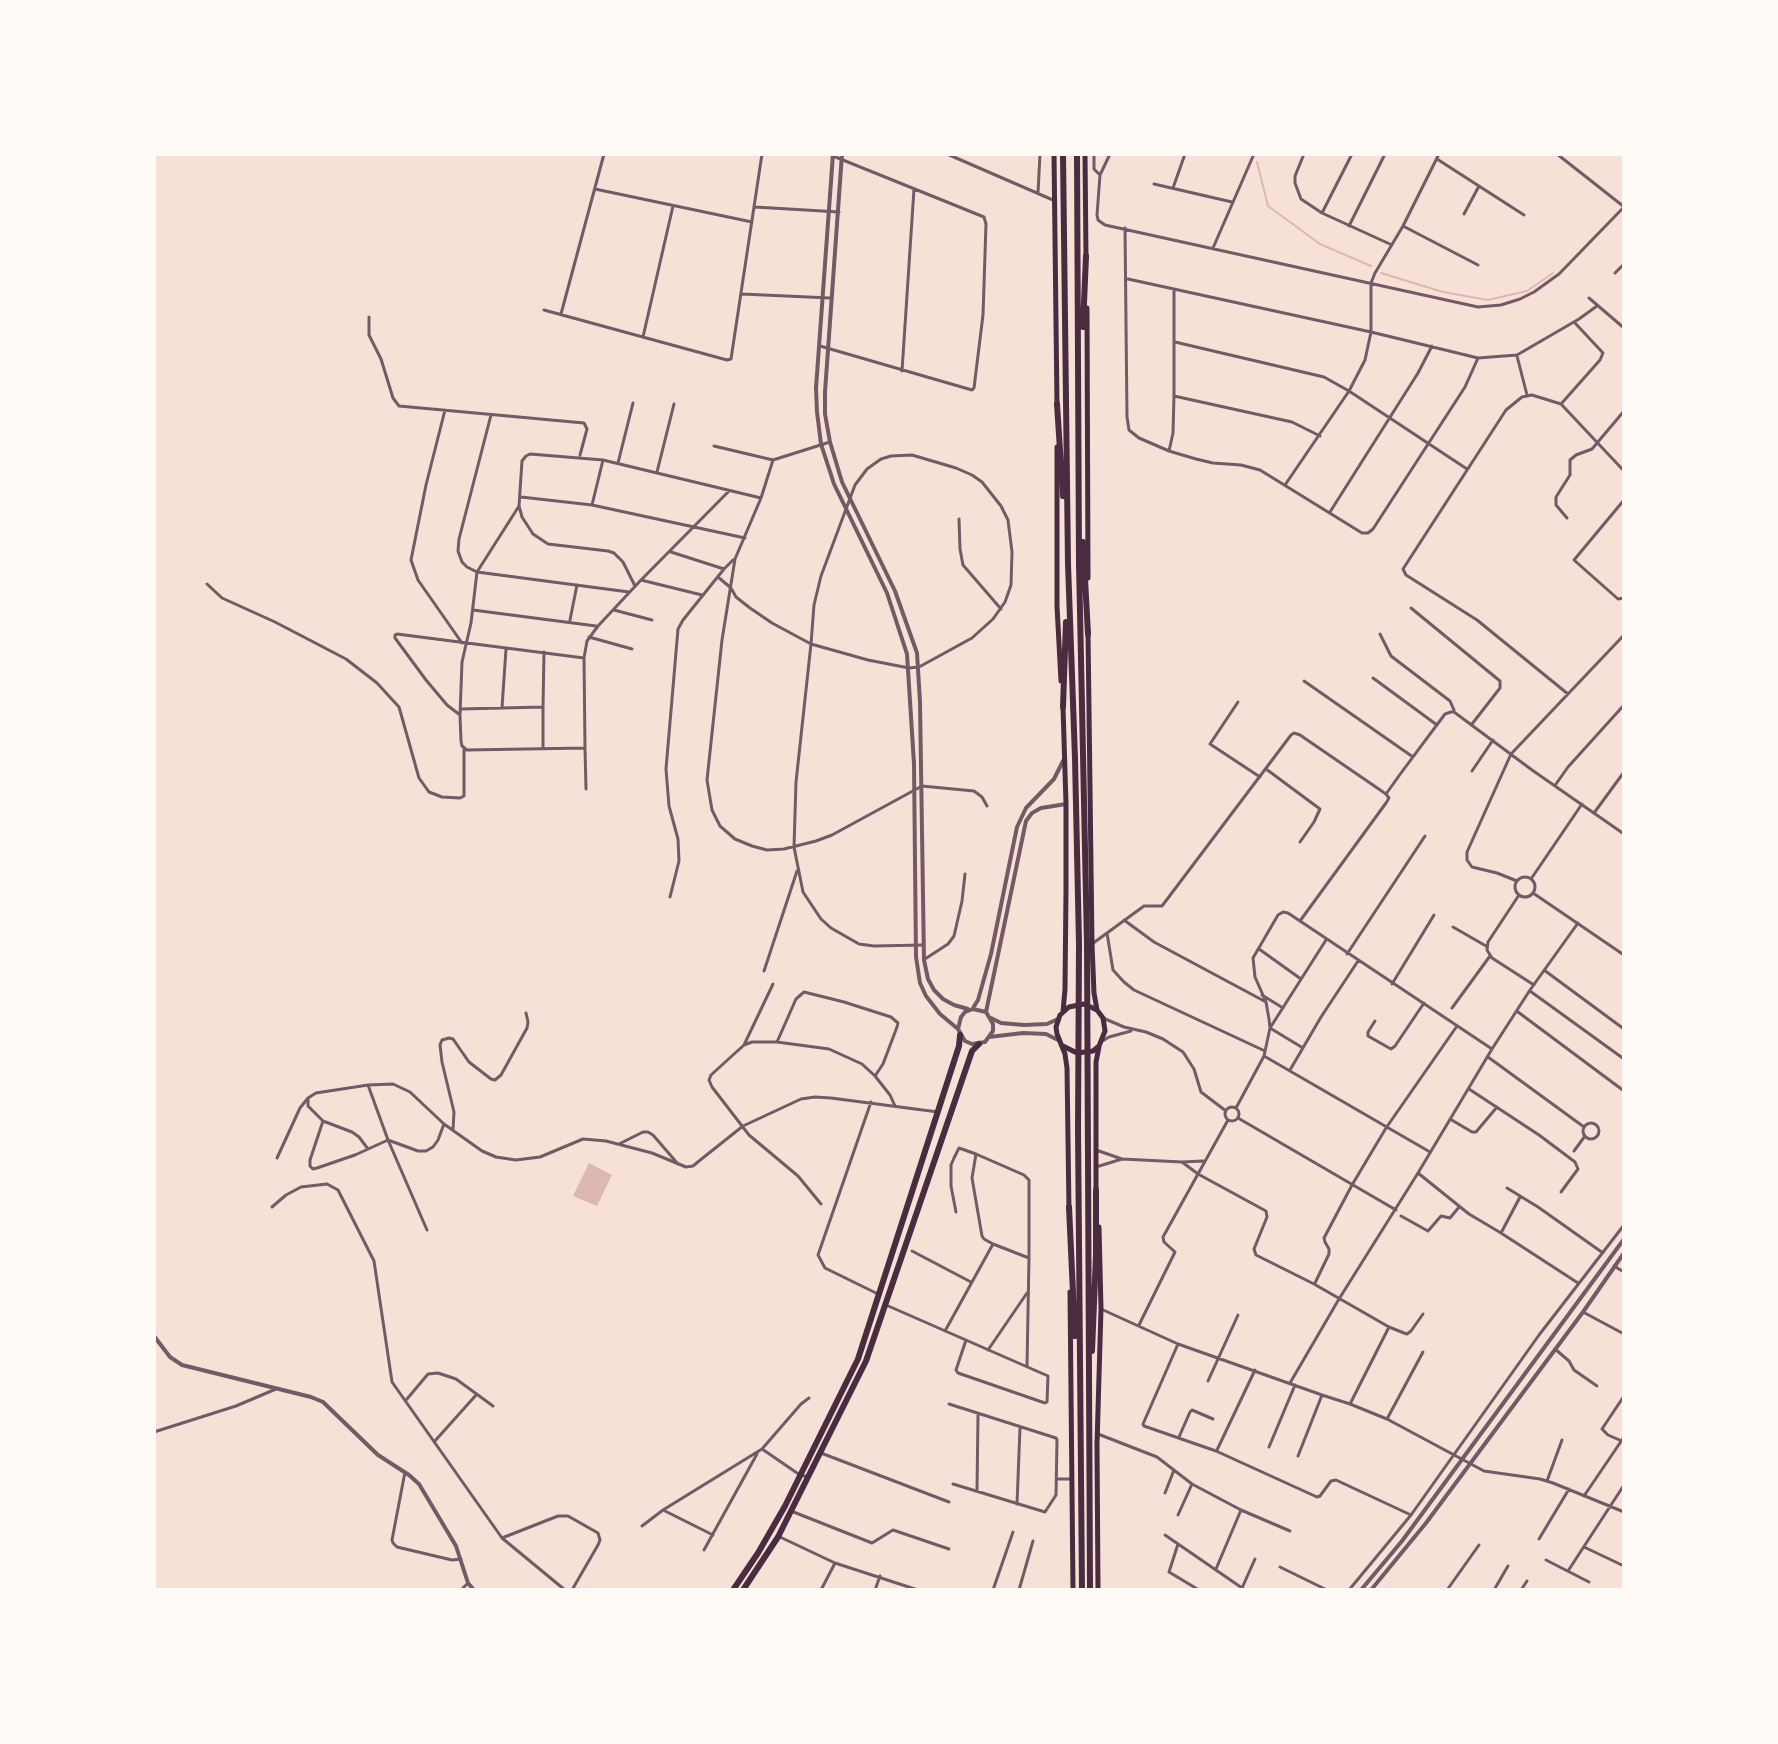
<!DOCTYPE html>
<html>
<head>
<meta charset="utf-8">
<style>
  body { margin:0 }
  #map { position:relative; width:1778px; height:1744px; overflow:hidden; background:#f7e1d7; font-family:Arial,sans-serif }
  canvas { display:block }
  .frame { position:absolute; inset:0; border:156px solid #fffaf5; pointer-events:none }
</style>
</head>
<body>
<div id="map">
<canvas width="1778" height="1744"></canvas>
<div class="frame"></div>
</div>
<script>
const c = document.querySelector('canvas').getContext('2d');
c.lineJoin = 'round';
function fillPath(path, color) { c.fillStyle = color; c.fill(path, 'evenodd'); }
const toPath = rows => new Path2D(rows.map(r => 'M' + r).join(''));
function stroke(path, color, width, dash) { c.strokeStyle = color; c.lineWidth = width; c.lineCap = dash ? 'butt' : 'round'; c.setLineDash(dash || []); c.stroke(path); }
const water = toPath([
  [589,1163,612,1175,597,1206,573,1196]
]);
const stream = toPath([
  [1257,162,1268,206,1320,244,1371,266],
  [1381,273,1443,292,1488,300,1527,291,1553,273]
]);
const minor = toPath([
  [947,154,1053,200],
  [1094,154,1094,169,1100,175],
  [1110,154,1100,175,1097,215,1098,220,1105,225,1478,307,1501,305,1520,299,1534,292,1559,274,1624,207],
  [1304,154,1295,176,1295,183,1301,199,1322,213,1392,245],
  [1557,154,1623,206],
  [1437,159,1524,215],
  [1154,184,1232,202],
  [1173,188,1185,154],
  [595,189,752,222],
  [1038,193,1040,154],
  [755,207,839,212],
  [1322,213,1352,154],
  [1464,214,1479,186],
  [1349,226,1385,154],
  [1403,226,1478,265],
  [1125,228,1127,417,1129,430,1139,438,1169,451,1196,459,1213,463,1241,465,1260,470,1362,533,1368,533,1373,529,1465,387,1478,358],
  [1213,248,1254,154],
  [1615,273,1624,264],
  [1128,279,1371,332,1478,358,1517,355,1579,319,1597,306],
  [742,294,830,298],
  [1589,298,1624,328],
  [544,310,727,360,731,359,762,154],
  [561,314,604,154],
  [369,317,369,335,381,359,393,398,399,406,584,423,587,429,580,455],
  [643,337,673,206],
  [1175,342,1324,377,1349,391,1467,469],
  [820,346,972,390,974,388,983,315,986,224,984,217,833,156],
  [1517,356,1527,395],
  [902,371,914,189],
  [1174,396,1292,422,1320,436],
  [1561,404,1600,360,1603,353,1575,323],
  [445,410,426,485,411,560,418,580,462,643],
  [491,415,459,539,458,551,462,562,467,567,477,572,629,592],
  [830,442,773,460,761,498,735,559,722,640,707,780,712,810,720,826,735,839,752,846,767,850,784,849,816,841,832,835,922,786,974,791,982,797,987,806],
  [714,446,773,460],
  [1169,451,1173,433,1174,396,1174,289],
  [618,463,633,403],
  [657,472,674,404],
  [1285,485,1349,391,1365,360,1371,332,1371,283,1375,273,1403,226,1439,154],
  [521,497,592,505,745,538],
  [1624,500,1574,560,1618,599,1624,598],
  [592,505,603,460],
  [519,506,477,572,471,623,462,662,460,715,461,741,462,746,467,750,585,748,584,658,587,641,598,626,641,580,729,491],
  [1330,512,1418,373,1432,346],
  [1567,518,1556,505,1556,497,1570,475,1570,460,1576,455,1592,449,1624,411],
  [959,519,960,549,963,565,1001,609],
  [671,552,724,569,733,560],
  [718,577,731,588,736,597,750,608,772,623,811,644,868,660,909,668,919,667,972,638,993,619,1005,602,1011,585,1012,552,1008,520,1001,506,982,482,972,475,956,468,912,455,891,456,881,459,867,469,855,485,821,576,814,605,811,644,796,782,794,847,803,892,821,919,831,928,859,944,874,946,923,945],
  [641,580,702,595],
  [207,584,222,598,275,622,346,659,377,683,399,707,419,778,429,792,442,797,460,798,464,796,464,750],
  [635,586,623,562,614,553,608,551,548,544,533,534,522,517,519,506,522,461,526,456,530,454,603,460,761,498],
  [1411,608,1500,681,1500,688,1472,724],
  [473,610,596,626],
  [614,610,652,620],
  [570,620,577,585],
  [1380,634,1391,656,1450,701,1454,710],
  [589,637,632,649],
  [1373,678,1437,725],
  [1304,681,1413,757],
  [1568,694,1477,620,1406,575,1403,569,1506,410,1522,397,1532,395,1561,404,1624,471],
  [1238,702,1210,744,1260,777],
  [543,707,543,747],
  [502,708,506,649],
  [461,709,543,707,544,652],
  [460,715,447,705,426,680,395,638,395,635,397,634,584,658],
  [585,748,586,789],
  [1266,769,1320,809,1314,822,1300,842],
  [1472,771,1493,740],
  [1556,784,1568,767,1624,705],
  [1594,813,1624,772],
  '1515 887a10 10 0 1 1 20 0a10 10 0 1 1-20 0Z',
  [1531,879,1582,804],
  [1517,881,1497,873,1472,867,1467,860,1467,852,1511,754,1624,635],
  [1533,893,1624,955],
  [1519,895,1488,942,1487,950,1492,958,1534,985],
  [670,897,679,861,678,839,669,806,666,769,678,629,683,620,724,569],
  [1124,920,1154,942,1266,1002],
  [1300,921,1386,803,1389,798,1386,794,1401,773,1445,714,1451,712,1454,712,1532,770,1624,834],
  [1453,927,1486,946],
  [1107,933,1113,970,1124,982,1134,990,1265,1051],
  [1092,944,1144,906,1162,906,1291,735,1294,733,1300,735,1386,794],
  [1259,949,1301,979],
  [1347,954,1425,836],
  [925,959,948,944,954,936,962,901,965,874],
  [1544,970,1624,1029],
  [764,971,797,871],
  [1392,984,1434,915],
  [1530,991,1624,1059],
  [1262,995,1283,1008],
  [1452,1008,1490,956],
  [1518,1012,1624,1091],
  [1103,1018,1124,1027,1146,1032,1163,1039,1183,1052,1194,1069,1201,1092,1226,1111],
  [1375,1021,1368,1032,1368,1036,1391,1049,1395,1046,1424,1003],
  [777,1042,796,999,804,992,844,1002,891,1017,898,1023,897,1027,883,1064,875,1076],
  [1101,1042,1109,1037,1131,1031],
  [744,1045,773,984],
  [1303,1048,1270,1028,1326,940],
  [1264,1056,1270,1028,1269,1019,1266,1002,1255,977,1253,958,1278,915,1283,912,1288,913,1492,1049],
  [1488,1057,1584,1127],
  [1290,1070,1321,1017,1358,961],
  [368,1085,388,1140,418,1151,426,1151,433,1147,438,1140,444,1124],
  [1469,1089,1539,1135,1575,1162,1578,1169,1561,1192],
  [871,1102,818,1255,825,1268,878,1294],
  '1225 1114a7 7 0 1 1 14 0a7 7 0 1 1-14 0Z',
  [1236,1108,1264,1056,1430,1152],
  [1238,1118,1396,1210],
  [1450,1119,1472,1132,1476,1132,1497,1107],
  [323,1121,352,1132,359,1137,368,1149],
  '1583 1131a8 8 0 1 1 16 0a8 8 0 1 1-16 0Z',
  [453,1130,454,1112,442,1062,440,1045,442,1040,449,1038,453,1039,469,1062,491,1079,495,1080,501,1075,527,1028,528,1022,526,1013],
  [619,1144,643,1132,648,1132,653,1135,678,1164],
  [1096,1150,1122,1159,1182,1162,1203,1161],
  [1574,1151,1585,1136],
  [277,1158,300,1108,308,1098],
  [1182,1162,1198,1174,1266,1211,1267,1217,1254,1249,1256,1255,1314,1284,1389,1327,1404,1333,1407,1334,1411,1331,1423,1314],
  [1096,1167,1122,1159],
  [1418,1173,1469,1214,1501,1233,1578,1283],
  [1507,1188,1538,1207,1603,1253],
  [821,1204,798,1176,749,1135,712,1087,709,1080,711,1075,744,1045,752,1042,777,1042,829,1049,862,1064,875,1076,890,1095,895,1106],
  [272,1207,286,1195,301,1187,327,1184,338,1190,374,1261,392,1382,502,1538,565,1590],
  [956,1212,951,1186,951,1165,954,1158,959,1148,976,1154],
  [1401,1216,1428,1231,1441,1216,1450,1218,1459,1207],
  [427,1230,388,1140,355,1155,317,1168,313,1169,310,1166,310,1160,323,1121,308,1106,308,1098,316,1093,368,1085,393,1084,410,1092,444,1124,482,1151,496,1157,516,1160,540,1157,583,1139,606,1141,652,1153,686,1167,693,1166,699,1161,743,1126,801,1099,815,1097,831,1098,938,1112],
  [1501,1233,1520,1197],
  [912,1251,971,1282],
  [1614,1266,1624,1272],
  [1315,1283,1329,1254,1329,1249,1325,1242,1324,1238,1352,1185,1386,1128,1457,1026],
  [886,1305,1048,1376,1047,1402,1045,1403,958,1373,956,1370,966,1340],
  [1101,1309,1178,1344,1322,1395,1350,1404,1387,1419,1484,1471,1540,1479,1553,1483,1624,1512],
  [1583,1312,1624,1334],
  [1139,1325,1175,1252,1164,1242,1163,1237,1228,1120],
  [945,1331,993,1244],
  [1178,1344,1143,1424,1144,1426,1216,1451,1317,1497,1320,1496,1331,1481,1336,1480,1411,1515],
  [1555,1349,1569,1361,1574,1370,1597,1386],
  [988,1350,1027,1293],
  [1027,1366,1029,1258,1029,1180,1024,1175,976,1154,972,1178,982,1236,984,1239,993,1244,1029,1258],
  [1208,1381,1238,1315],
  [1290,1383,1339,1299,1418,1173,1492,1049,1530,990,1578,923],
  [1624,1396,1602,1429,1608,1435,1624,1442],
  [407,1399,428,1374,438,1373,456,1379,493,1406],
  [949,1404,1056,1438,1057,1440,1056,1495,1045,1512,953,1484],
  [1350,1404,1388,1329],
  [1387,1419,1423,1352],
  [154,1432,236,1406,276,1389],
  [1098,1434,1157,1457,1192,1484,1241,1510,1290,1531],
  [1179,1437,1190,1412,1192,1410,1213,1419],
  [434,1442,477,1394],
  [1269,1447,1295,1385],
  [762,1449,801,1404,809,1398],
  [1217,1450,1255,1370],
  [821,1453,949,1502],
  [1298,1456,1322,1395],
  [405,1472,392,1540,393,1543,397,1547,452,1560,461,1559],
  [1057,1479,1072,1479],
  [1547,1481,1562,1440],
  [977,1491,978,1415],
  [1165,1493,1174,1470],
  [1584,1496,1624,1437],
  [1017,1504,1020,1428],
  [663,1510,713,1535],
  [791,1511,872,1543,893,1530,949,1549],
  [1178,1515,1192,1484],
  [642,1526,663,1510,762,1449,800,1475,808,1477],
  [1165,1535,1245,1590],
  [780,1537,835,1563,918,1590],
  [502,1538,558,1516,568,1516,598,1533,600,1540,598,1545,572,1590],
  [1539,1539,1569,1489],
  [1178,1544,1169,1572,1199,1590],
  [1584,1547,1624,1566],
  [704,1550,757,1454],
  [1546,1560,1589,1582],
  [1280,1567,1327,1590],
  [1216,1569,1241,1510],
  [1568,1571,1624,1485],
  [1242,1588,1255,1559],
  [461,1590,468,1583],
  [821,1590,835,1563],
  [875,1590,880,1576],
  [993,1590,1013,1532],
  [1019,1590,1033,1541],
  [1349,1590,1411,1515,1539,1335,1624,1225],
  [1447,1590,1479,1545],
  [1494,1590,1508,1566],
  [1521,1590,1527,1581]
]);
const tertiary = toPath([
  [833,154,816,388,817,412,821,444,834,484,887,593,907,654,914,764,916,957,920,983,926,996,940,1014,958,1029,965,1041,972,1044,985,1042,993,1031,993,1024,986,1012,973,1009,965,1012,961,1017,958,1029],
  [842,154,825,392,825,414,830,442,842,482,895,591,917,653,920,702,924,960,928,979,934,990,943,999,954,1005,968,1009],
  [973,1008,978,1000,991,954,1017,827,1026,808,1054,779,1064,759],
  [986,1012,1026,821,1032,813,1041,808,1066,804],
  [991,1018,1001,1023,1024,1025,1047,1024,1058,1019],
  [989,1037,1023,1033,1046,1034,1060,1041],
  [154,1336,170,1357,182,1365,311,1397,323,1402,378,1455,409,1475,419,1484,456,1546,468,1583,474,1590],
  [1361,1590,1402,1541,1624,1239],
  [1371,1590,1426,1523,1583,1312,1624,1253]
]);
const secondary = toPath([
  [1054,154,1057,405],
  [1085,154,1086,258],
  [1087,308,1088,578],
  [1057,447,1057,606,1061,681],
  [1088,632,1092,944,1094,993,1097,1010],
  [1063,707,1066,804,1066,891,1065,989,1063,1012],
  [1063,1046,1077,1053,1093,1051,1099,1046,1105,1031,1103,1018,1097,1010,1084,1004,1069,1007,1060,1015,1056,1027,1057,1034,1065,1054,1067,1068,1069,1210],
  [1096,1193,1096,1062,1099,1047],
  [1070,1292,1073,1590],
  [1098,1590,1097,1444,1101,1309,1099,1227]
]);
const trunk = toPath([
  [733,1590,758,1553,785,1506,858,1359,959,1046,960,1035],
  [743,1590,778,1537,866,1361,972,1051,979,1044]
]);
const motorway = toPath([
  [1063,154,1068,564,1075,758,1079,944,1078,1129,1082,1590],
  [1077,154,1079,564,1087,944,1090,1590],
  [1083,327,1086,256],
  [1057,404,1063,496],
  [1083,542,1088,634],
  [1063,707,1066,622],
  [1069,1207,1075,1336],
  [1092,1351,1096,1255,1096,1190]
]);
fillPath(water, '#dcb8b0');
stroke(stream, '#dcb8b0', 2);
stroke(minor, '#755966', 3);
stroke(tertiary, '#755966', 4);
stroke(secondary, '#4a2c40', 5);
stroke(trunk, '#4a2c40', 6);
stroke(motorway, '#4a2c40', 6);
</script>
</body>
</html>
